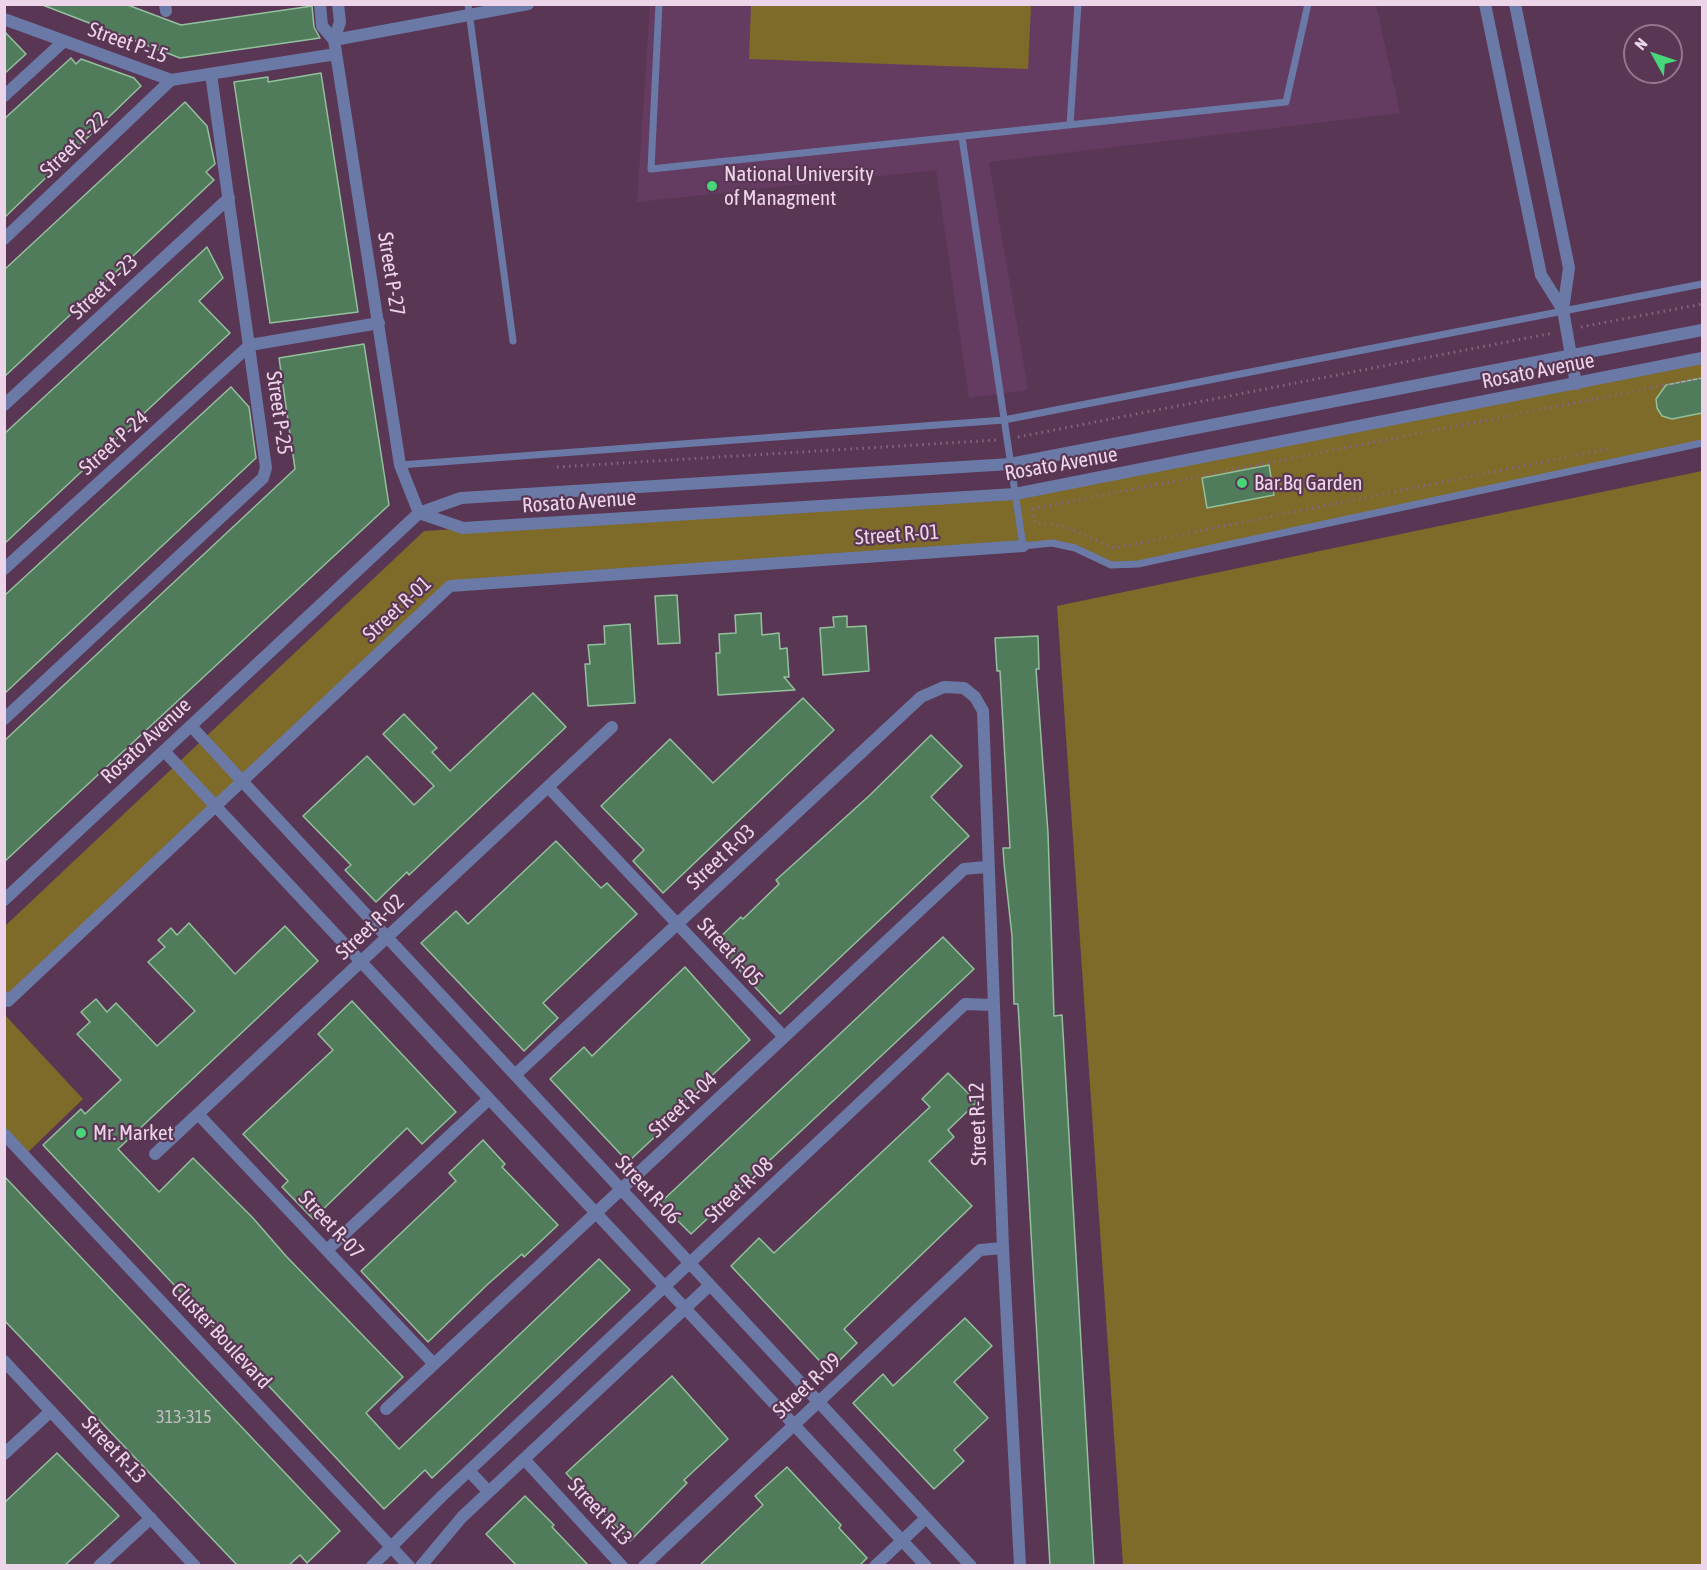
<!DOCTYPE html>
<html>
<head>
<meta charset="utf-8">
<style>
  body { margin:0 }
  #map { position:relative; width:1707px; height:1570px; overflow:hidden; background:#5a3655; font-family:"Asap Condensed",sans-serif }
  canvas { display:block }
  .frame { position:absolute; inset:0; border:6px solid #ecd5e8; pointer-events:none }
  .north { position:absolute; left:1623px; top:24px; width:60px; height:60px; box-sizing:border-box; background:#5a3655; border:2px solid #947690; border-radius:50%; rotate:310deg; font-size:16px; font-weight:700; line-height:24px; text-align:center; color:#ecd5e8 }
  .north::after { content:''; display:block; margin:auto; width:21px; height:27px; background:#47d779; clip-path:polygon(50% 0,100% 100%,50% 72%,0 100%) }
</style>
</head>
<body>
<div id="map">
<canvas width="1707" height="1570"></canvas>
<div class="frame"></div>
<div class="north">N</div>
</div>
<script>
const c = document.querySelector('canvas').getContext('2d');
c.lineJoin = 'round';
function fillPath(path, color) { c.fillStyle = color; c.fill(path, 'evenodd'); }
const toPath = rows => new Path2D(rows.map(r => 'M' + r).join(''));
function stroke(path, color, width, dash) { c.strokeStyle = color; c.lineWidth = width; c.lineCap = dash ? 'butt' : 'round'; c.setLineDash(dash || []); c.stroke(path); }
function label(font, color, halo, rows, align = 'center') {
  c.font = font + ' "Asap Condensed",sans-serif'; c.lineWidth = 4.5; c.setLineDash([]); c.textBaseline = 'middle'; c.strokeStyle = halo; c.fillStyle = color; for (const [text, x, y, turn = 0] of rows) {
    c.save(); c.translate(x, y); c.rotate((+turn || 0) * Math.PI / 180); c.textAlign = isNaN(turn) ? turn : align; if (halo) c.strokeText(text, 0, 0); c.fillText(text, 0, 0); c.restore();
  }
}
const built = toPath([
  [650,5,1376,5,1400,113,989,162,1028,390,969,398,936,170,637,202]
]);
const green = toPath([
  [751,5,1031,5,1028,69,749,59],
  [1702,358,1702,443,1138,564,1111,565,1075,548,1052,543,450,586,5,1004,5,926,424,531,1015,494],
  [1702,471,1702,1565,1123,1565,1057,606],
  [5,1015,83,1099,25,1155,5,1134]
]);
const building = toPath([
  [40,4,125,4,181,25,312,6,314,27,320,38,180,58,40,4],
  [4,31,26,54,4,74,4,31],
  [71,58,76,64,81,59,134,78,141,86,4,218,4,119,71,58],
  [321,73,358,312,270,323,234,82,268,77,268,82,321,73],
  [185,102,207,126,215,164,206,172,214,180,4,377,4,270,185,102],
  [207,247,223,278,199,301,230,333,4,544,4,434,207,247],
  [364,344,389,505,4,862,4,741,295,469,279,358,364,344],
  [1702,378,1702,413,1672,419,1662,416,1657,408,1656,399,1666,385,1702,378],
  [231,387,249,407,256,458,4,694,4,596,231,387],
  [1269,465,1274,495,1207,508,1202,478,1269,465],
  [677,595,680,643,658,644,655,596,677,595],
  [761,613,762,635,779,633,780,649,787,648,789,677,784,677,795,690,718,695,716,653,720,653,719,634,736,633,735,615,761,613],
  [847,616,847,627,866,626,869,671,823,675,820,628,834,627,833,617,847,616],
  [630,624,635,703,588,706,585,664,590,664,588,645,605,644,604,626,630,624],
  [1038,636,1039,669,1036,669,1048,833,1054,1016,1062,1015,1094,1566,1050,1566,1018,1004,1014,1004,1012,936,1004,863,1003,848,1010,848,1000,671,997,671,995,638,1038,636],
  [533,693,566,727,409,875,407,872,376,902,345,870,351,865,303,816,367,756,414,805,434,786,383,734,404,714,437,748,432,752,450,771,533,693],
  [803,698,834,730,663,893,633,861,644,850,601,806,670,739,713,783,803,698],
  [931,735,962,766,931,797,969,836,780,1014,714,943,741,917,743,919,779,884,776,880,870,795,931,735],
  [556,841,601,888,607,883,637,914,543,1003,558,1018,524,1051,421,943,456,911,468,924,556,841],
  [189,923,235,974,285,926,318,961,118,1149,159,1192,193,1158,253,1218,286,1256,403,1377,366,1413,399,1449,599,1259,630,1290,432,1478,425,1470,384,1509,43,1145,81,1109,85,1114,121,1080,77,1034,90,1022,81,1012,96,999,107,1012,116,1003,157,1046,195,1011,148,962,165,947,158,940,171,928,177,935,189,923],
  [943,937,974,969,691,1234,660,1203,943,937],
  [685,967,750,1040,658,1126,662,1130,628,1162,550,1079,584,1047,592,1056,685,967],
  [352,1001,456,1112,422,1144,407,1128,313,1219,282,1187,288,1181,243,1134,333,1050,318,1034,352,1001],
  [948,1073,977,1102,948,1130,954,1137,929,1161,972,1206,844,1329,857,1343,829,1371,731,1266,759,1238,774,1253,930,1107,922,1099,948,1073],
  [483,1140,505,1164,502,1167,558,1225,524,1257,522,1254,488,1284,428,1342,361,1271,456,1181,449,1173,483,1140],
  [4,1176,340,1531,307,1563,300,1555,288,1566,238,1566,4,1320,4,1176],
  [965,1318,992,1346,954,1382,988,1418,954,1450,964,1461,934,1489,853,1403,883,1374,893,1386,965,1318],
  [672,1376,728,1439,684,1480,687,1483,630,1541,566,1473,672,1376],
  [57,1453,119,1516,64,1566,4,1566,4,1503,57,1453],
  [787,1467,841,1525,839,1528,867,1558,859,1566,699,1566,763,1505,755,1496,787,1467],
  [525,1496,554,1525,552,1527,589,1566,517,1566,486,1534,525,1496]
]);
const path = toPath([
  [1581,327,1702,304],
  [1018,437,1553,333],
  [557,467,997,440],
  [1032,509,1035,523,1064,526,1114,548,1612,448],
  [1032,509,1702,378]
]);
const service = toPath([
  [468,4,513,341],
  [659,4,651,169,1286,102,1308,4],
  [1070,125,1078,4],
  [962,137,1023,546,1052,543,1075,548,1111,565,1138,564,1702,443],
  [400,465,1004,420,1702,284]
]);
const minor = toPath([
  [165,4,166,11],
  [320,4,322,26,334,40],
  [338,4,340,22,334,40,400,465,419,513],
  [1485,4,1541,275,1563,310],
  [1515,4,1569,268,1563,310,1576,384],
  [4,19,171,80,336,54],
  [334,40,528,4],
  [4,96,64,41],
  [4,239,171,80],
  [4,405,229,198],
  [4,569,250,345,379,323],
  [4,719,263,478,266,468,211,74],
  [191,726,971,1566],
  [164,751,926,1566],
  [549,788,784,1037],
  [4,997,8,1001,450,586,1023,546],
  [515,1075,921,697,944,687,964,688,975,697,983,711,1003,1248,1020,1566],
  [198,1114,434,1364],
  [155,1154,612,727],
  [327,1250,489,1099],
  [4,1361,195,1566],
  [386,1409,964,869,986,867],
  [4,1454,51,1411],
  [524,1459,622,1566],
  [469,1471,489,1492],
  [99,1566,151,1518],
  [372,1566,442,1496,965,1004,992,1005],
  [421,1566,462,1517,710,1285],
  [644,1566,980,1250,1003,1248],
  [875,1566,926,1518]
]);
const tertiary = toPath([
  [419,513,463,528,1015,494,1702,358],
  [4,900,419,513,461,498,1010,464,1702,330],
  [4,1134,409,1566]
]);
const markers = [
  [712,186,6,"#47d779"],
  [1242,483,6,"#47d779"],
  [81,1133,6,"#47d779"]
];
const numberNames = [
  ["313-315",184,1417]
];
const streetNames = [
  ["Street P-15",128,43,20],
  ["Street P-22",74,145,-44],
  ["Street P-27",391,274,81],
  ["Street P-23",104,287,-43],
  ["Rosato Avenue",1538,371,-11],
  ["Street P-25",279,413,82],
  ["Street P-24",114,443,-42],
  ["Rosato Avenue",1061,464,-10],
  ["Rosato Avenue",579,502,-4],
  ["Street R-01",897,535,-4],
  ["Street R-01",397,609,-43],
  ["Rosato Avenue",146,741,-43],
  ["Street R-03",721,857,-43],
  ["Street R-02",370,927,-43],
  ["Street R-05",730,952,47],
  ["Street R-04",683,1105,-43],
  ["Street R-12",978,1124,-92],
  ["Street R-06",648,1190,47],
  ["Street R-08",739,1190,-43],
  ["Street R-07",331,1225,47],
  ["Cluster Boulevard",221,1336,47],
  ["Street R-09",807,1386,-43],
  ["Street R-13",114,1450,47],
  ["Street R-13",600,1512,47]
];
const poiNames = [
  ["National University",724,174],
  ["of Managment",724,198],
  ["Bar.Bq Garden",1254,483],
  ["Mr. Market",93,1133]
];
fillPath(built, '#653c61');
fillPath(green, '#7e6a29');
fillPath(building, '#517c5b');
stroke(building, '#93c19d', 1.5);
stroke(path, '#866681', 3, [1.5, 4.5]);
stroke(service, '#6b79a6', 7);
stroke(minor, '#6b79a6', 12);
stroke(tertiary, '#6b79a6', 12);
for (const [x, y, r, color] of markers) { const dot = new Path2D(); dot.arc(x, y, r, 0, 2 * Math.PI); c.fillStyle = color; c.fill(dot); stroke(dot, '#5a3655', 2); }
label('18px', '#c5bfc5', null, numberNames);
label('21px', '#ecd5e8', '#5a3655', streetNames);
label('21px', '#ecd5e8', '#5a3655', poiNames, 'left');
</script>
</body>
</html>
